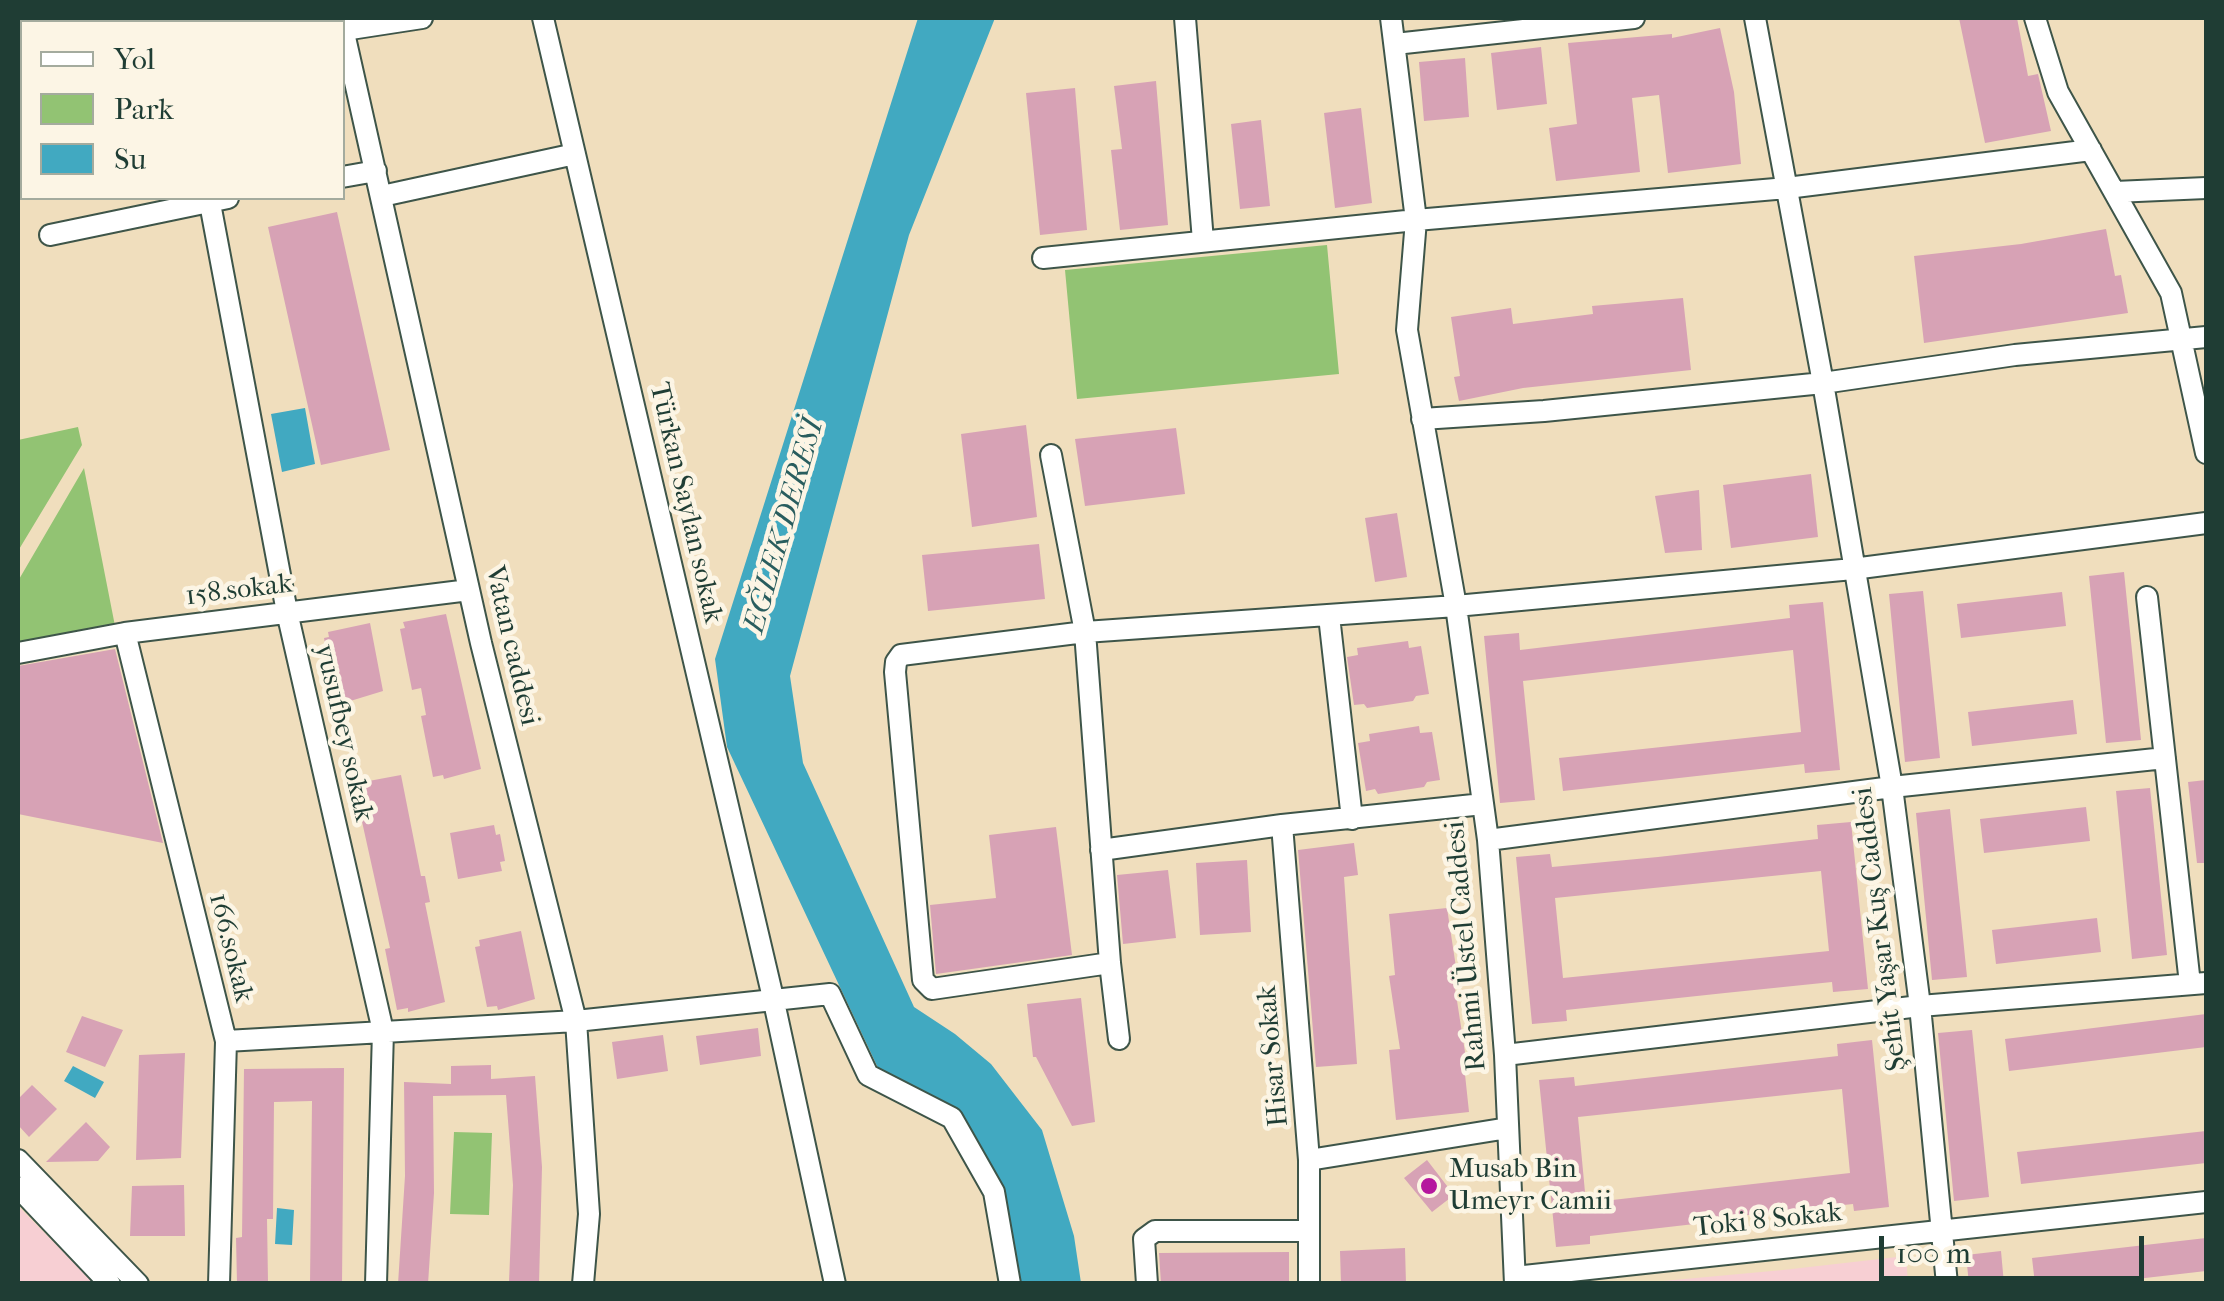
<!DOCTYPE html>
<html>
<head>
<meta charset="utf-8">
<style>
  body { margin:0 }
  #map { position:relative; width:2224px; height:1301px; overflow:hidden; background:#f0debd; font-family:"IM FELL French Canon",serif }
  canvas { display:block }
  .frame { position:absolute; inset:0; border:20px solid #1f3d34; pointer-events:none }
  .legend { position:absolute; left:20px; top:20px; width:325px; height:180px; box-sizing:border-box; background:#fcf5e5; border:2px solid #a4ab9e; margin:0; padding:12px 18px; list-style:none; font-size:30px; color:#1f3d34 }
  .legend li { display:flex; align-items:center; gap:20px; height:50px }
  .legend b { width:50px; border:2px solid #a4ab9e }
  .scale { position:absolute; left:1879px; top:1236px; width:265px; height:45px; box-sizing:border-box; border:5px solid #1f3d34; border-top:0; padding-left:12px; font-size:30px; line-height:35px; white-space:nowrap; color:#1f3d34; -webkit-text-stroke:8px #fcf5e5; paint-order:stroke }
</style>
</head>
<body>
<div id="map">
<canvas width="2224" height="1301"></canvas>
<div class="frame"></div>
<ul class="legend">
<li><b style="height:12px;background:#fff"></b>Yol</li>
<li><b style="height:28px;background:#92c373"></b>Park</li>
<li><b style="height:28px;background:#41a9c1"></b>Su</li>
</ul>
<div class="scale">100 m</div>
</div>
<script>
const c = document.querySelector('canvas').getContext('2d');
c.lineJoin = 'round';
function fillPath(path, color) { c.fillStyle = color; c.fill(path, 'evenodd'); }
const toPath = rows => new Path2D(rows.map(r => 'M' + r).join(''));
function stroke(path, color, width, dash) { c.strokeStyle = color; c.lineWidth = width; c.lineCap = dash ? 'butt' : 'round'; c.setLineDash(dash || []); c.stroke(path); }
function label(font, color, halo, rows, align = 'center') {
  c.font = font + ' "IM FELL French Canon",serif'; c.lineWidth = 9; c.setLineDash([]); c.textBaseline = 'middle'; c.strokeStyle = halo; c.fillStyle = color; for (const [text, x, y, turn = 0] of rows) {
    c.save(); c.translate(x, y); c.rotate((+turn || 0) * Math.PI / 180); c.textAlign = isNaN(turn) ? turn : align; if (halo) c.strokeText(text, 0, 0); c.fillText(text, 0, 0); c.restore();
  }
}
const built = toPath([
  [18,1206,94,1283,18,1283],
  [1906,1256,1908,1283,1641,1283,1783,1270]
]);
const green = toPath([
  [1327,245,1339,374,1077,399,1065,270],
  [78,427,82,445,18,551,18,440],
  [84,468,115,626,18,645,18,581],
  [454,1132,492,1133,489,1215,450,1214]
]);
const water = toPath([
  [918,18,995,18,909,235,790,676,803,763,914,1007,955,1034,991,1064,1042,1130,1074,1236,1081,1283,1018,1283,997,1175,957,1113,878,1068,727,747,715,659],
  [305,408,315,464,282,472,271,414],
  [73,1066,104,1082,95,1098,64,1081],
  [277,1208,294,1210,292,1245,275,1244]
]);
const building = toPath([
  [1959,18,2017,18,2028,76,2038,74,2051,131,1985,143],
  [1720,28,1734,92,1741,164,1668,173,1659,95,1632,98,1640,172,1556,181,1549,128,1577,124,1568,43,1672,34,1672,38],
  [1541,47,1547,104,1497,110,1491,53],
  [1465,58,1469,117,1424,121,1419,62],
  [1156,81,1168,225,1120,230,1111,150,1122,149,1114,86],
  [1075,88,1087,230,1040,235,1026,93],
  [1361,108,1372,203,1335,208,1324,113],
  [1261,120,1270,206,1240,209,1231,124],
  [337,212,390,450,321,465,268,227],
  [2106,229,2115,276,2121,275,2128,313,1924,343,1914,256,2021,244],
  [1683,298,1691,370,1523,388,1459,401,1454,377,1460,376,1451,317,1511,308,1513,324,1593,314,1592,306],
  [1026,425,1037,517,972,527,961,434],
  [1176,428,1185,494,1085,506,1075,439],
  [1811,474,1818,537,1731,548,1723,485],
  [1699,490,1702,550,1665,553,1655,496],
  [1397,513,1407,577,1375,582,1365,518],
  [1039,544,1045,599,928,611,922,555],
  [2124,572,2141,740,2106,743,2089,576],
  [1923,591,1940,758,1905,762,1889,594],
  [2062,592,2066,626,1961,638,1957,604],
  [1823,602,1840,770,1805,773,1804,764,1563,791,1559,758,1801,732,1793,650,1523,681,1535,800,1500,803,1484,636,1519,633,1520,650,1790,618,1789,605],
  [446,614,481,769,444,779,443,775,433,777,421,716,426,715,421,688,412,690,400,629,405,628,403,622],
  [370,623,383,691,347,702,346,697,336,699,324,638,329,637,328,632],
  [1408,641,1409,648,1421,646,1429,694,1416,696,1413,701,1367,708,1364,704,1354,705,1347,657,1358,655,1357,648],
  [115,649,163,843,18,814,18,666],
  [2073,700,2077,734,1972,746,1968,712],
  [1419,726,1420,733,1432,732,1440,780,1427,782,1424,787,1378,794,1375,789,1366,791,1358,743,1370,741,1369,734],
  [401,775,421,876,425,876,430,902,425,903,445,1002,408,1012,408,1008,397,1010,385,949,390,948,355,790,359,789,358,783],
  [2206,780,2206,863,2197,863,2188,782],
  [2150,788,2167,955,2132,959,2116,791],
  [2086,807,2090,841,1984,853,1980,819],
  [1950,809,1967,977,1932,980,1916,813],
  [1851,822,1868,989,1833,992,1832,982,1725,993,1566,1010,1567,1021,1532,1024,1516,857,1550,854,1552,867,1658,857,1818,839,1817,825],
  [1821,871,1829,951,1563,978,1555,898],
  [494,825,496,835,500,834,505,861,500,862,502,871,458,879,450,833],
  [1056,827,1072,955,936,974,930,905,996,898,989,835],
  [1354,843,1358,875,1344,877,1357,1064,1316,1067,1298,850],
  [1247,860,1251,932,1200,935,1196,863],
  [1168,870,1176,938,1123,944,1117,875],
  [1447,908,1459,987,1455,988,1467,1065,1464,1065,1469,1112,1396,1120,1389,1050,1400,1049,1389,976,1395,975,1389,914],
  [2097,918,2101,952,1996,964,1992,930],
  [521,931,535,999,498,1010,497,1006,487,1007,475,947,480,946,479,940],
  [1081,998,1095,1122,1072,1126,1036,1057,1033,1057,1027,1004],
  [2206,1014,2206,1047,2009,1071,2005,1039],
  [82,1016,123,1030,105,1067,66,1052],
  [758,1028,761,1056,700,1065,696,1036],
  [1972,1030,1989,1197,1954,1201,1938,1033],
  [663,1035,668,1071,617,1079,612,1042],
  [1872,1040,1889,1207,1854,1211,1853,1204,1738,1216,1738,1219,1590,1236,1590,1244,1556,1247,1539,1080,1574,1077,1575,1086,1838,1056,1837,1044],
  [1842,1089,1850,1173,1586,1203,1578,1117],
  [185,1053,181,1158,136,1160,139,1055],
  [491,1065,491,1079,535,1076,542,1167,539,1284,509,1282,513,1185,506,1095,433,1096,434,1193,428,1284,398,1284,405,1176,404,1082,451,1084,451,1066],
  [344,1068,342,1284,310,1284,312,1101,274,1102,273,1219,267,1219,268,1282,237,1283,236,1238,242,1237,244,1069],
  [32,1085,57,1109,29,1137,18,1125,18,1099],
  [86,1122,110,1147,98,1161,46,1162],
  [2206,1131,2206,1163,2021,1184,2017,1152],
  [1427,1160,1454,1195,1432,1212,1404,1178],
  [184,1185,185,1236,130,1236,132,1186],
  [2206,1238,2206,1271,2093,1284,2035,1284,2032,1258],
  [1405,1248,1406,1284,1341,1284,1340,1251],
  [2001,1251,2004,1284,1969,1284,1966,1255],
  [1289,1252,1289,1284,1161,1284,1159,1253]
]);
const minor = toPath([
  [171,18,172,22],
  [543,18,774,1002,835,1284],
  [1185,18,1203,241],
  [1391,18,1416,220,1407,330,1456,606,1488,840,1505,1055,1515,1284],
  [1755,18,1823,383,1892,787,1920,1006,1947,1284],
  [2035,18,2058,92,2171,293,2206,453],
  [342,24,481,643,576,1021,589,1214,583,1284],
  [344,30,422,18],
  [1395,44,1634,18],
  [342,177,376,171],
  [2115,192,2206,188],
  [382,196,575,154],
  [209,198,287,612,383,1031,376,1284],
  [50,235,228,198],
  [1043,258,1416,220,1787,188,2091,150],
  [1422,419,1544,411,1823,383,2015,355,2206,337],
  [1051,455,1085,632,1110,963,1119,1039],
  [2147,597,2190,984],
  [1329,616,1352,819],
  [125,633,226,1041,219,1284],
  [18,653,125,633,469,590],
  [1282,825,1309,1160,1309,1284],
  [1488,840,1892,787,2165,758],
  [1101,850,1282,825,1483,804],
  [1110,963,932,989,923,980,895,672,896,662,901,655,1085,632,1456,606,1853,569,2206,523],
  [226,1041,576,1021,830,994,868,1075,952,1118,994,1192,1010,1284],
  [1505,1055,1920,1006,2206,983],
  [18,1160,138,1284],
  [1309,1160,1508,1128],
  [18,1187,110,1284],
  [1515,1277,2206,1202],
  [1147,1284,1144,1239,1155,1231,1309,1231]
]);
const markers = [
  [1429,1186,10,"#b5179e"]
];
const streetNames = [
  ["Türkan Saylan sokak",685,503,77],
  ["158.sokak",239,591,-7],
  ["Vatan caddesi",511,646,77],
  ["yusufbey sokak",343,733,77],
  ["Şehit Yaşar Kuş Caddesi",1881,929,-97],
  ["Rahmi Üstel Caddesi",1467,946,-95],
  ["166.sokak",230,948,76],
  ["Hisar Sokak",1274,1056,-95],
  ["Toki 8 Sokak",1768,1221,-6]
];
const poiNames = [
  ["Musab Bin",1449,1170],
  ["Umeyr Camii",1449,1202]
];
const waterNames = [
  ["EĞLEK DERESİ",785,526,-74]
];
fillPath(built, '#f7cfd3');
fillPath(green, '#92c373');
fillPath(water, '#41a9c1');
fillPath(building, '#d7a2b5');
stroke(minor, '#3e5549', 24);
stroke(minor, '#fff', 20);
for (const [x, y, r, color] of markers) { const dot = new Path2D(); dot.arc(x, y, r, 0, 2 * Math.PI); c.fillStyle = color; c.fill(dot); stroke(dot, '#fcf5e5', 4); }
label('28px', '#1f3d34', '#fcf5e5', streetNames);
label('28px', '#1f3d34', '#fcf5e5', poiNames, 'left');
label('italic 30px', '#295d5e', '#fcf5e5', waterNames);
</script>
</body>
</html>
